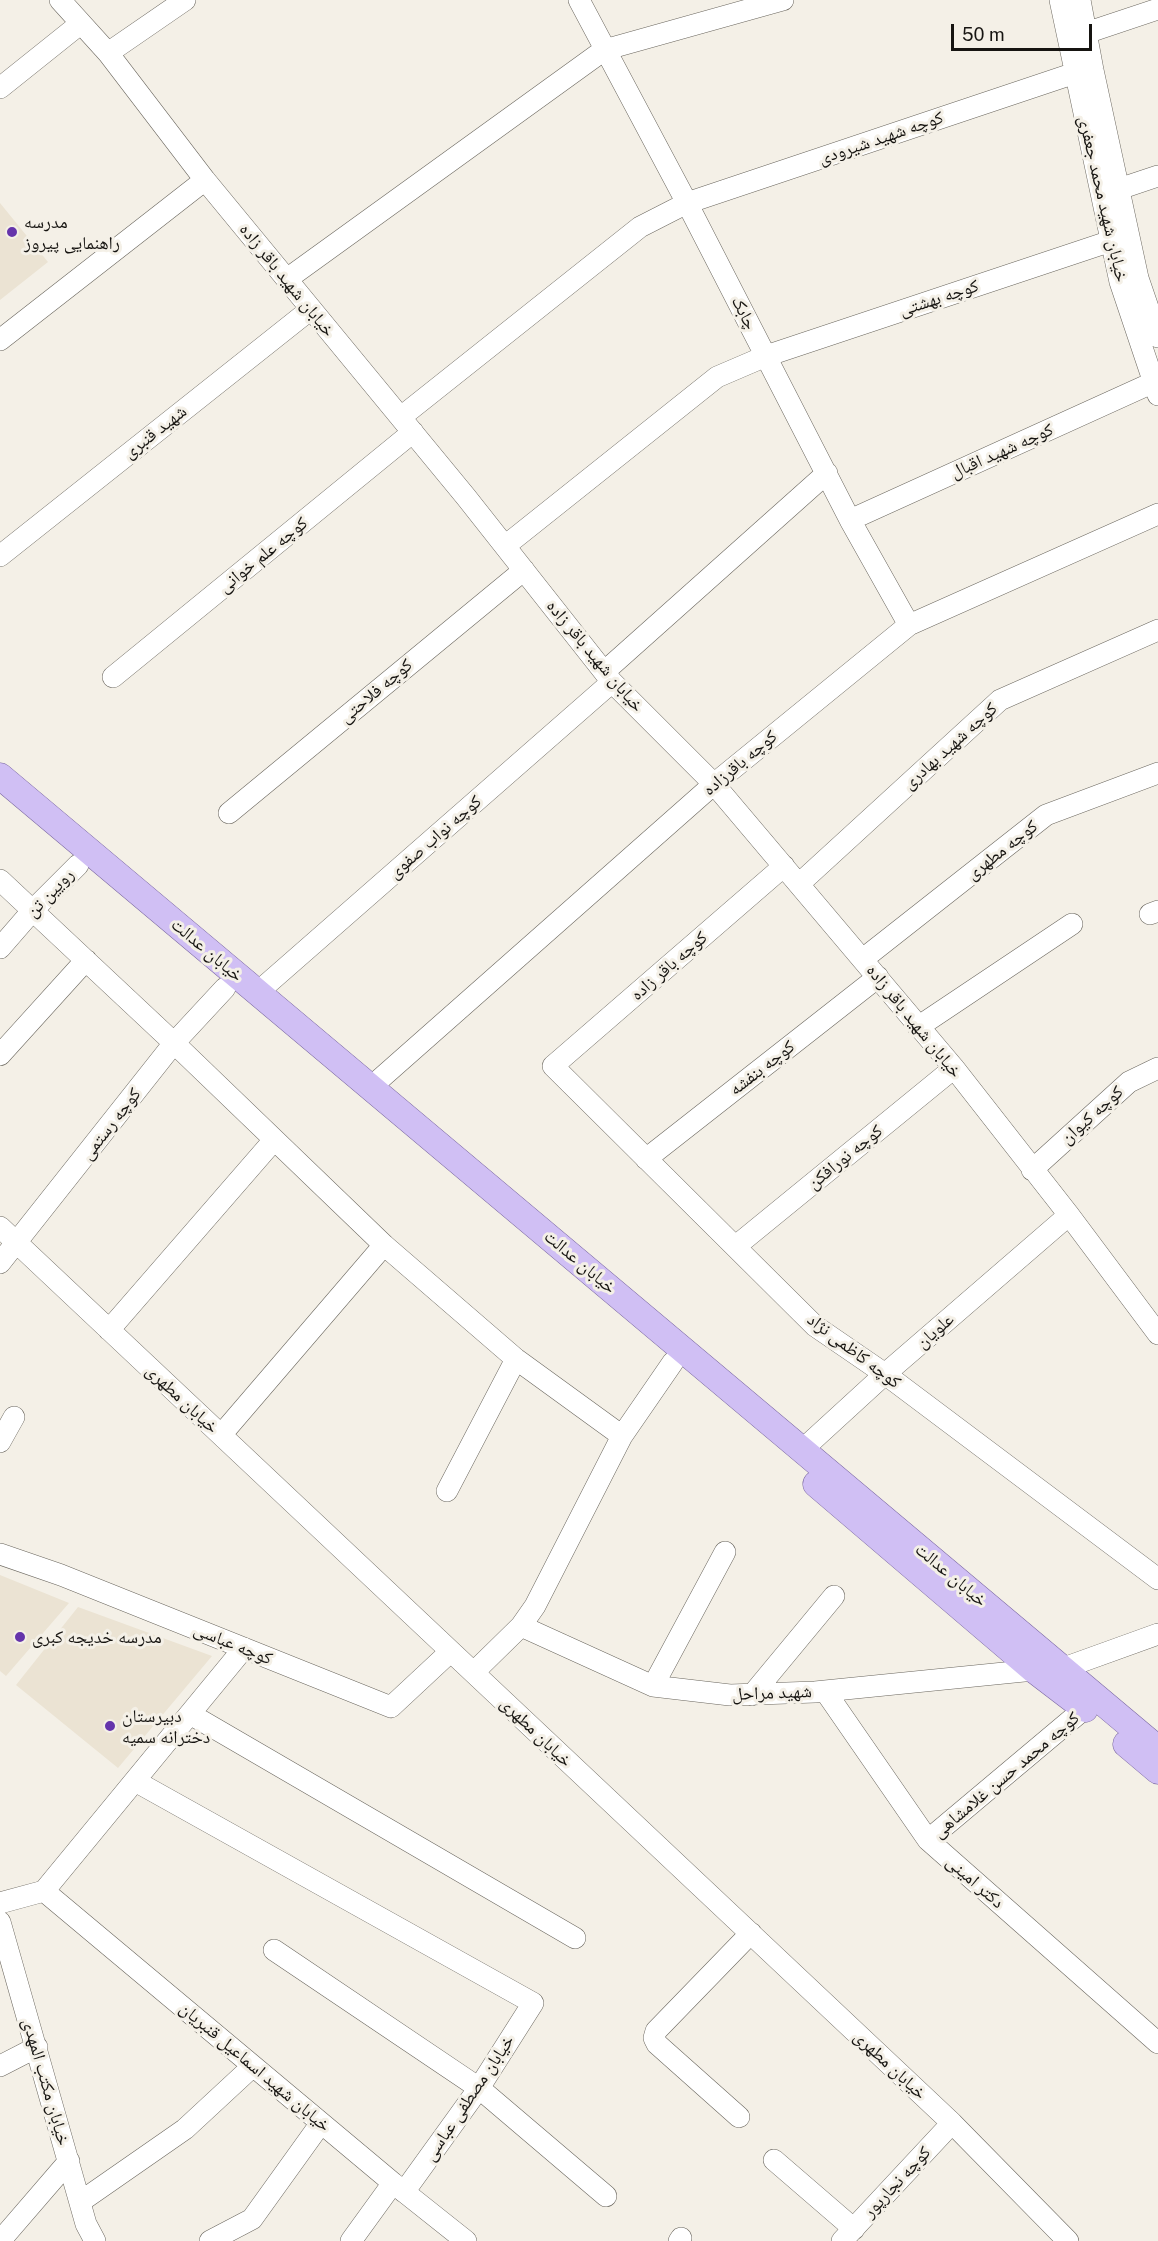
<!DOCTYPE html>
<html>
<head>
<meta charset="utf-8">
<style>
  body { margin:0 }
  #map { position:relative; width:1158px; height:2241px; overflow:hidden; background:#f4f0e7; font-family:"Public Sans",sans-serif }
  canvas { display:block }
  .scale { position:absolute; left:951px; top:24px; width:141px; height:27px; box-sizing:border-box; border:3px solid #161411; border-top:0; padding-left:8px; font-size:18px; line-height:21px; white-space:nowrap; color:#161411; -webkit-text-stroke:4px #f4f0e7; paint-order:stroke }
</style>
</head>
<body>
<div id="map">
<canvas width="1158" height="2241"></canvas>
<div class="scale">50 m</div>
</div>
<script>
const c = document.querySelector('canvas').getContext('2d');
c.lineJoin = 'round';
function fillPath(path, color) { c.fillStyle = color; c.fill(path, 'evenodd'); }
const toPath = rows => new Path2D(rows.map(r => 'M' + r).join(''));
function stroke(path, color, width, dash) { c.strokeStyle = color; c.lineWidth = width; c.lineCap = dash ? 'butt' : 'round'; c.setLineDash(dash || []); c.stroke(path); }
function label(font, color, halo, rows, align = 'center') {
  c.font = font + ' "Public Sans","Noto Naskh Arabic",sans-serif'; c.lineWidth = 6; c.setLineDash([]); c.textBaseline = 'middle'; c.strokeStyle = halo; c.fillStyle = color; for (const [text, x, y, turn = 0] of rows) {
    c.save(); c.translate(x, y); c.rotate((+turn || 0) * Math.PI / 180); c.textAlign = isNaN(turn) ? turn : align; if (halo) c.strokeText(text, 0, 0); c.fillText(text, 0, 0); c.restore();
  }
}
const built = toPath([
  [0,203,48,262,0,300],
  [0,1575,69,1603,6,1676,0,1671],
  [78,1607,212,1656,118,1768,16,1685]
]);
const minor = toPath([
  [60,0,108,53,205,180,466,497,612,682,714,784,954,1068,1069,1215,1158,1334],
  [579,0,687,203,850,520,909,625],
  [1060,0,1120,282,1158,395],
  [1080,0,1093,70,1138,278,1158,337],
  [1086,33,1158,9],
  [108,53,185,0],
  [0,88,80,24],
  [1119,189,1158,176],
  [287,279,604,50,783,0],
  [0,340,205,180],
  [401,417,640,227,687,203,1075,73],
  [850,520,1154,382],
  [505,546,717,377,766,356,1111,241],
  [0,556,311,309],
  [604,672,827,473],
  [113,677,413,432],
  [229,813,524,570],
  [784,866,553,1066,815,1326,885,1374,1158,1579],
  [0,880,174,1043,384,1245,516,1359,622,1436],
  [799,884,1000,700,1158,630],
  [1150,914,1158,911],
  [0,948,33,910,78,865],
  [863,959,1046,815,1158,773],
  [258,992,612,682],
  [918,1027,1072,924],
  [0,1055,86,960],
  [371,1087,714,784,909,625,1158,514],
  [646,1159,878,977],
  [1032,1170,1129,1082,1158,1068],
  [0,1227,952,2123,1068,2241],
  [736,1246,954,1068],
  [0,1263,174,1043,225,988],
  [109,1330,274,1140],
  [221,1435,384,1245],
  [0,1442,14,1417],
  [802,1450,885,1374,1069,1215],
  [447,1491,516,1359],
  [0,1554,61,1575,391,1707,450,1652],
  [521,1626,653,1686,730,1695,815,1692,1034,1670],
  [1061,1669,1158,1634],
  [474,1672,521,1626,535,1606,622,1436,673,1362],
  [653,1686,725,1552],
  [825,1691,928,1840,1158,2043],
  [752,1695,834,1596],
  [190,1714,575,1938],
  [135,1781,533,2003,479,2088,404,2192],
  [928,1840,1084,1709],
  [44,1891,393,2183,466,2241],
  [0,1903,44,1891,244,1648],
  [0,1922,86,2224,95,2241],
  [274,1950,479,2088,606,2196],
  [0,2066,37,2047],
  [739,2117,657,2044,654,2038,656,2031,751,1933],
  [774,2160,854,2229],
  [80,2202,185,2129,253,2066],
  [0,2241,69,2161],
  [210,2241,252,2219,321,2123],
  [351,2241,393,2183],
  [679,2241,681,2238],
  [842,2241,952,2123]
]);
const major = toPath([
  [0,776,1158,1749],
  [816,1484,1034,1670,1085,1709],
  [1126,1744,1158,1771]
]);
const markers = [
  [12,232,6,"#6534ab"],
  [20,1637,6,"#6534ab"],
  [110,1726,6,"#6534ab"]
];
const streetNames = [
  ["کوچه شهید شیرودی",881,138,-19],
  ["خیابان شهید محمد جعفری",1103,199,77],
  ["خیابان شهید باقر زاده",287,280,51],
  ["کوچه بهشتی",939,298,-18],
  ["چابک",744,313,63],
  ["شهید قنبری",155,432,-38],
  ["کوچه شهید اقبال",1002,451,-24],
  ["کوچه علم خوانی",263,555,-39],
  ["خیابان شهید باقر زاده",595,656,50],
  ["کوچه فلاحتی",376,691,-40],
  ["کوچه شهید بهادری",950,746,-42],
  ["کوچه باقرزاده",740,763,-40],
  ["کوچه نواب صفوی",435,837,-41],
  ["کوچه مطهری",1002,850,-38],
  ["رویین تن",50,893,-46],
  ["خیابان عدالت",207,950,40],
  ["کوچه باقر زاده",669,966,-41],
  ["خیابان شهید باقر زاده",914,1021,51],
  ["کوچه بنفشه",762,1068,-38],
  ["کوچه کیوان",1092,1115,-42],
  ["کوچه رستمی",111,1124,-52],
  ["کوچه نورافکن",845,1157,-39],
  ["خیابان عدالت",580,1262,40],
  ["علویان",935,1331,-41],
  ["کوچه کاظمی نژاد",854,1351,37],
  ["خیابان مطهری",182,1399,43],
  ["خیابان عدالت",951,1575,40],
  ["کوچه عباسی",233,1644,22],
  ["شهید مراحل",772,1693,-2],
  ["خیابان مطهری",536,1732,44],
  ["کوچه محمد حسن غلامشاهی",1006,1775,-40],
  ["دکتر امینی",975,1882,41],
  ["خیابان مطهری",890,2065,43],
  ["خیابان شهید اسماعیل قنبریان",255,2067,40],
  ["خیابان مکتب المهدی",46,2082,74],
  ["خیابان مصطفی عباسی",469,2098,-56],
  ["کوچه نجارپور",897,2182,-47]
];
const poiNames = [
  ["مدرسه",24,222],
  ["راهنمایی پیروز",24,243],
  ["مدرسه خدیجه کبری",32,1637],
  ["دبیرستان",122,1716],
  ["دخترانه سمیه",122,1737]
];
fillPath(built, '#ebe3d3');
stroke(minor, '#6a665e', 22);
stroke(major, '#7a67a0', 27);
stroke(minor, '#fff', 21);
stroke(major, '#d0bff4', 26);
for (const [x, y, r, color] of markers) { const dot = new Path2D(); dot.arc(x, y, r, 0, 2 * Math.PI); c.fillStyle = color; c.fill(dot); stroke(dot, '#f4f0e7', 2); }
label('18px', '#161411', '#f4f0e7', streetNames);
label('18px', '#161411', '#f4f0e7', poiNames, 'left');
</script>
</body>
</html>
